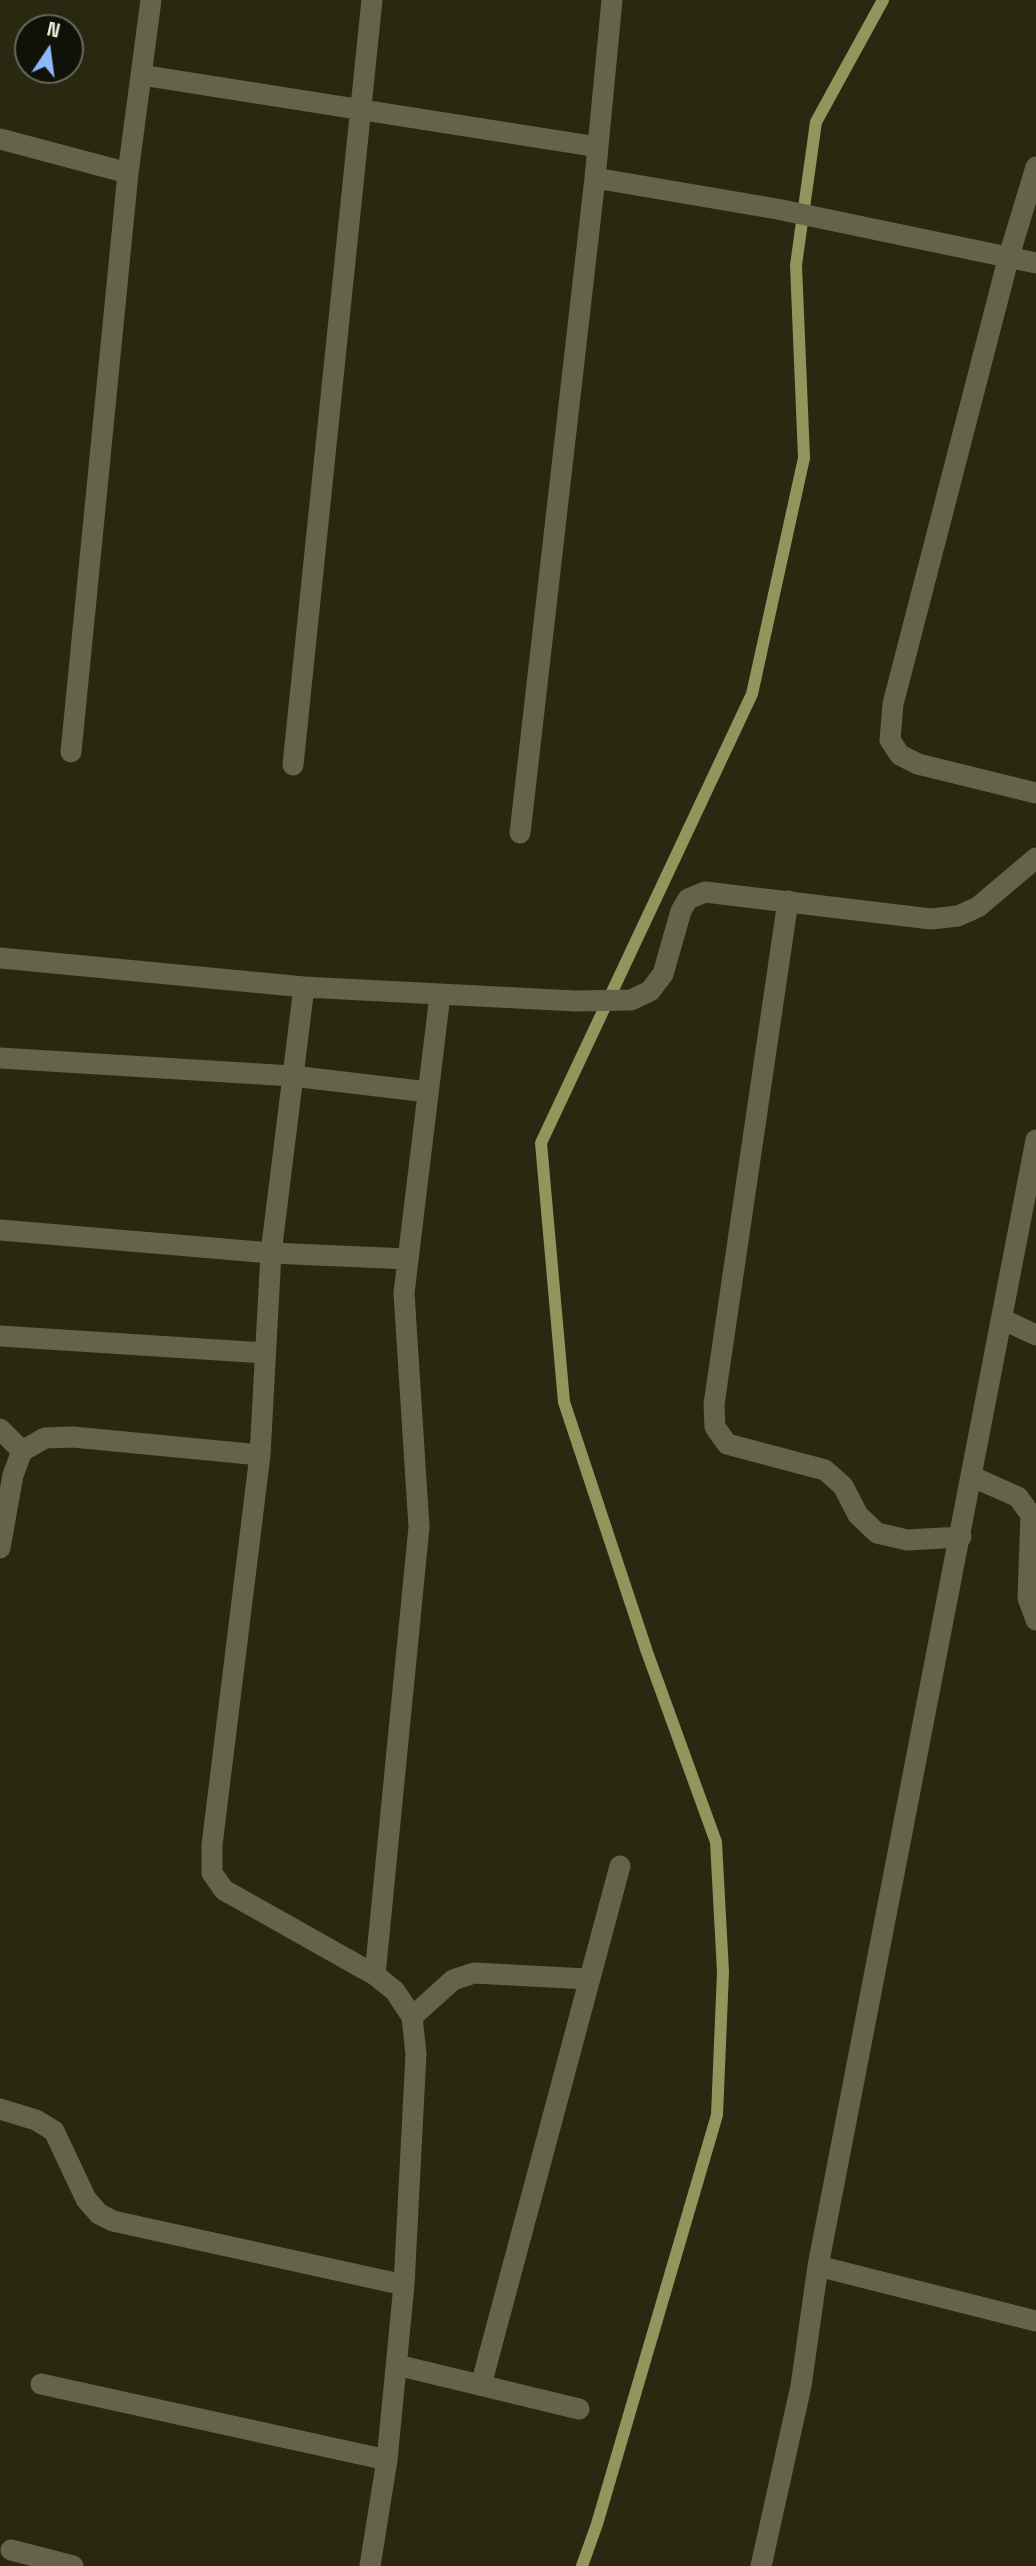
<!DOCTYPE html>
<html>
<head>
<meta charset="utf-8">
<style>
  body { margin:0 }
  #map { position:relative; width:1036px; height:2566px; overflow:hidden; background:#282910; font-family:"Space Grotesk",sans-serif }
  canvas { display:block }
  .north { position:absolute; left:14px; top:14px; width:70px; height:70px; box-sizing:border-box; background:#101107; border:2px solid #68695d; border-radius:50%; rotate:13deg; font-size:19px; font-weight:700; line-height:28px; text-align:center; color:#ebeddd }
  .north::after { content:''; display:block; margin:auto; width:24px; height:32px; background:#90b8fd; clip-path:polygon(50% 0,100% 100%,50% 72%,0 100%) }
</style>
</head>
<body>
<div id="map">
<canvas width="1036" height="2566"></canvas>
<div class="north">N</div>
</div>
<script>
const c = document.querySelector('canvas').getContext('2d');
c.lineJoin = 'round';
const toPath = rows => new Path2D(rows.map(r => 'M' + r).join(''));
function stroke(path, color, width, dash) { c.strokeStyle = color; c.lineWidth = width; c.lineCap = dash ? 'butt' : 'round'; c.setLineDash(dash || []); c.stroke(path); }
const stream = toPath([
  [582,2566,597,2524,717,2115,723,1972,716,1842,647,1652,564,1402,541,1143,752,694,804,458,796,265,816,122,883,0]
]);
const minor = toPath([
  [141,75,598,147],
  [0,139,128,173],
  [1036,167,1009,256,893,704,890,740,900,755,918,764,1036,793],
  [595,178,777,209,1036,263],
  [71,752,128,173,151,0],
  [293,765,372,0],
  [520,833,595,178,612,0],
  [788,901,714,1404,715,1427,727,1444,825,1470,843,1486,858,1515,877,1533,907,1540,961,1537],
  [0,958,304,987,575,1001,631,1000,650,991,663,974,681,911,688,899,705,892,931,919,958,916,978,907,1036,858],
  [304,987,271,1253,260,1455,212,1845,212,1873,224,1890,375,1975,395,1991,412,2017,416,2054,404,2285,387,2460,370,2566],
  [0,1058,292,1076,428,1092],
  [0,1230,271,1253,408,1259],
  [1002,1319,1036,1335],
  [0,1336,265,1353],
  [0,1429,22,1451],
  [973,1477,1018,1497,1031,1515,1028,1598,1036,1620],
  [0,1548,13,1475,22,1451,45,1438,73,1437,260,1455],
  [375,1975,419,1527,404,1293,440,995],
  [412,2017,453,1980,474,1973,587,1979],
  [0,2109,36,2120,54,2131,86,2199,99,2214,113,2221,404,2285],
  [818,2266,1036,2321],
  [397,2365,579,2409],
  [41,2384,387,2460],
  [481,2385,620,1866],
  [11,2550,73,2566],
  [761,2566,801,2386,818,2266,1036,1140]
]);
stroke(stream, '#92955c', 12);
stroke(minor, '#636449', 21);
</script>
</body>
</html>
